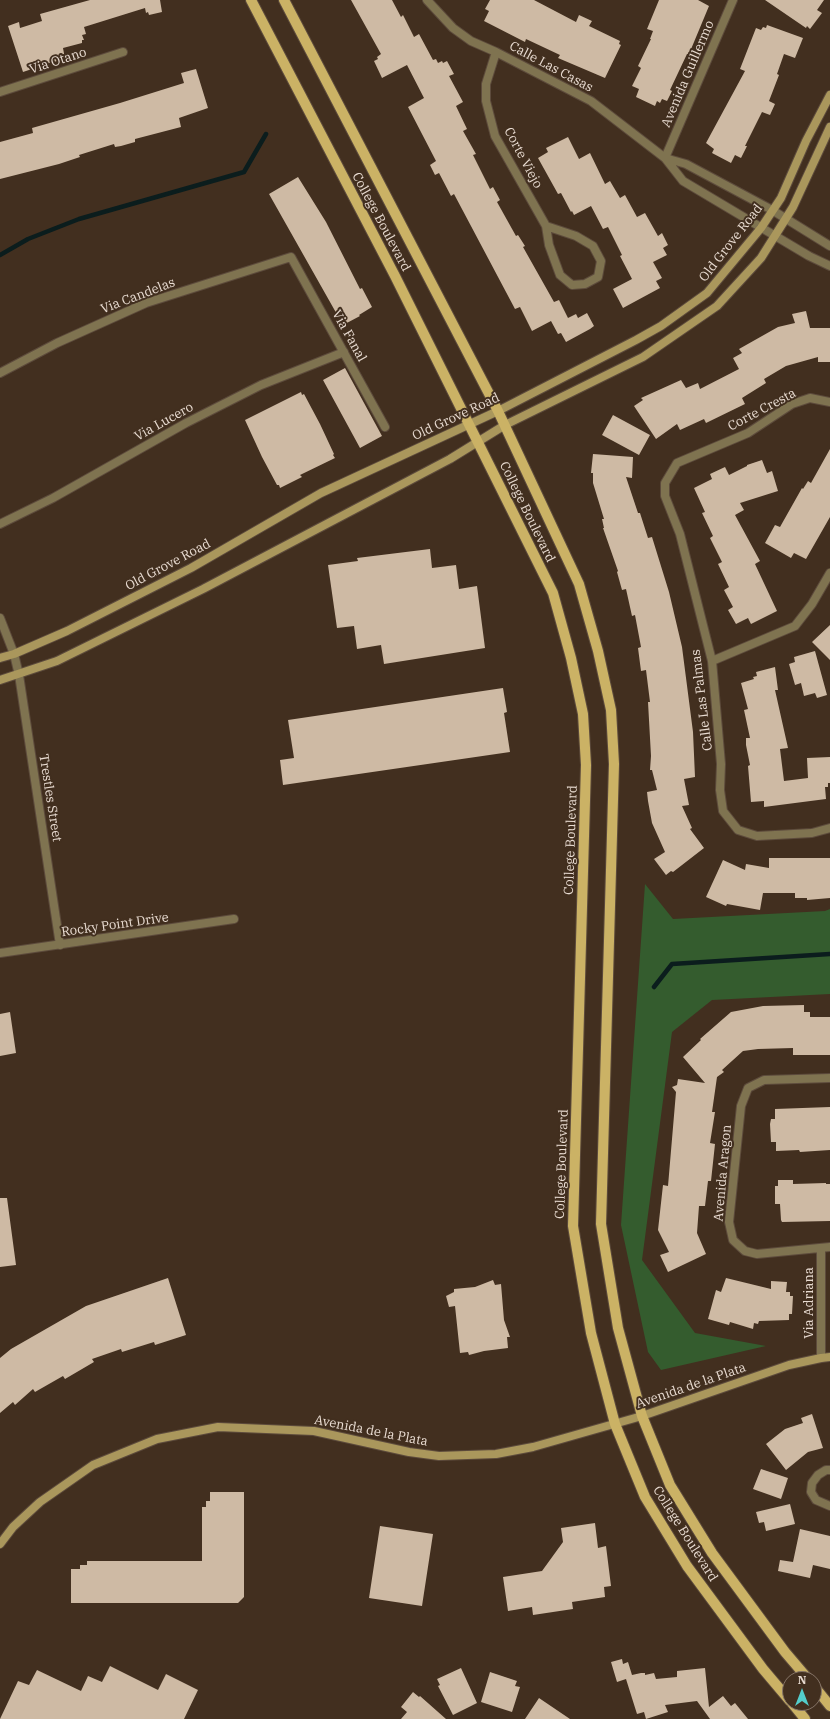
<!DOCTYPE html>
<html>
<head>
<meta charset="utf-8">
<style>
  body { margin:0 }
  #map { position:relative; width:830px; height:1719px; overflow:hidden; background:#422f1f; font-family:"IBM Plex Serif",serif }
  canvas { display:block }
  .north { position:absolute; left:782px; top:1671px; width:40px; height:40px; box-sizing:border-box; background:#422f1f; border:1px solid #857467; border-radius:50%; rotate:0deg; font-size:11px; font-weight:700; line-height:16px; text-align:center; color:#e9dcd2 }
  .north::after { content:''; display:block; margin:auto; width:14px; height:18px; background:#53cdcb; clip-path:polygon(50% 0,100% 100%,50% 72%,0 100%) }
</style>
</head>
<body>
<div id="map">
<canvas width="830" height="1719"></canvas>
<div class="north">N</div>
</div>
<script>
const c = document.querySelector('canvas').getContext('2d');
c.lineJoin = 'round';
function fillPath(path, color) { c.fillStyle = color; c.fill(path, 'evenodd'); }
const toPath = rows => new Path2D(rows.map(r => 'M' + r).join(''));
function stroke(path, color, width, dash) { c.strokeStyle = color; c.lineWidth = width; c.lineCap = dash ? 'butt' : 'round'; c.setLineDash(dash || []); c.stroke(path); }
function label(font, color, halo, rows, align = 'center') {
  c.font = font + ' "IBM Plex Serif",serif'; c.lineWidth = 4; c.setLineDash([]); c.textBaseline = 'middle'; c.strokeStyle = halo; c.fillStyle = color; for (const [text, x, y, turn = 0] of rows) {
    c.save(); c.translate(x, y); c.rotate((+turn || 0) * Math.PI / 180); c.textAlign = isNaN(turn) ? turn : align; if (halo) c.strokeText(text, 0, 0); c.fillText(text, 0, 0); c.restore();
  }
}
const green = toPath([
  [645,884,673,919,825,911,830,909,830,994,712,1000,672,1032,642,1260,695,1333,766,1346,661,1370,648,1352,621,1225]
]);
const stream = toPath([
  [0,255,28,239,79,219,244,172,266,134],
  [654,987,672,964,830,954]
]);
const building = toPath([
  [90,0,160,0,162,12,149,15,148,12,146,13,145,8,84,27,86,34,82,35,84,40,82,40,82,43,63,48,65,59,34,67,35,68,23,72,8,26,19,22,20,28,42,21,40,14],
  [351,0,392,0,401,17,403,15,414,37,419,34,433,60,436,59,438,63,442,61,443,63,447,61,454,74,449,76,463,102,456,106,467,129,463,131,476,154,473,155,490,189,493,187,500,200,497,202,516,236,518,235,525,246,523,247,554,302,559,300,568,318,576,314,578,318,587,313,594,326,590,329,566,342,561,333,558,334,551,321,532,331,520,307,515,309,454,194,451,196,439,173,435,175,430,165,436,161,408,107,424,98,407,65,382,78,374,61,378,59,377,57,381,54],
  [490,0,534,0,576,22,579,15,592,21,589,26,620,41,619,44,621,45,605,78,558,58,560,55,526,39,525,42,484,21,489,11,485,9],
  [659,0,698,0,709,6,689,54,687,54,670,90,672,91,667,101,662,99,660,103,657,101,655,106,636,97,639,89,632,86,641,68,638,66,651,39,650,39,653,31,647,29],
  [765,0,824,0,817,10,822,13,810,29,807,26,806,28],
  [767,25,803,38,795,58,784,54,777,74,779,75,769,101,775,104,770,115,762,112,745,146,747,146,741,158,735,155,731,163,712,153,714,149,706,143,745,71,740,69,756,28,761,30,763,27,766,28],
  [196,69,208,108,179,118,181,127,135,139,135,142,121,146,115,147,114,144,79,155,80,157,59,164,0,179,0,142,33,133,32,128,120,103,184,83,181,73],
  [568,137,579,159,590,153,605,184,610,181,620,198,625,195,637,217,645,213,658,236,662,233,668,245,663,248,667,255,653,262,662,278,656,281,660,288,623,308,613,289,632,279,620,256,622,255,608,227,603,229,591,206,574,215,572,211,571,212,561,193,558,194,538,158,548,152,546,148],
  [298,177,326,222,360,289,362,288,372,307,359,315,360,316,343,325,269,194],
  [806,311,810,328,830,328,830,362,818,362,818,357,786,366,764,379,766,383,742,398,745,404,706,423,704,419,680,430,677,424,656,439,634,406,643,400,641,398,681,380,686,388,698,383,700,389,739,369,733,358,742,353,739,349,778,327,795,323,792,314],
  [345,368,382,436,360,448,323,380],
  [301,392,302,395,304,394,320,424,334,454,333,455,335,458,300,475,302,477,280,488,279,485,277,485,262,457,245,420],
  [613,415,650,435,639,455,602,435],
  [830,449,830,517,806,559,794,553,791,558,765,543,775,525,780,527,802,488,803,489,808,481,811,483],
  [593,454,633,457,632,478,626,477,638,513,640,513,648,538,652,537,669,592,682,647,693,732,695,777,684,779,689,805,682,806,692,828,690,829,704,848,673,872,671,871,666,875,654,859,665,852,652,823,648,801,647,792,657,790,652,770,650,770,651,756,648,702,650,702,646,670,641,671,638,648,641,647,635,615,632,616,626,589,622,590,617,572,618,571,603,528,604,528,602,519,604,519,593,483,593,473,591,473],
  [762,460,767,473,772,471,778,491,740,503,744,510,735,515,760,561,755,564,777,611,751,624,748,618,736,624,728,610,733,607,724,590,729,587,718,564,722,562,710,538,713,536,702,513,705,512,694,488,712,479,710,474,725,467,729,475,747,466,747,465],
  [430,549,432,568,456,565,459,589,477,586,485,648,384,664,381,645,357,649,354,626,337,628,328,565,358,561,357,558],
  [830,625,830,660,812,642],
  [815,651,827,695,817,698,815,693,804,696,801,683,795,685,789,664,795,662,794,657],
  [775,667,778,690,775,690,788,748,780,749,784,781,808,778,807,758,830,757,830,783,828,783,828,787,825,787,826,799,764,807,764,801,751,802,748,766,750,765,746,745,746,738,750,738,744,710,748,709,741,683,754,679,753,677,757,676,756,672],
  [503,688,507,712,504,713,510,752,283,785,280,760,294,758,288,720],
  [769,858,830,858,830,898,807,900,807,898,795,898,795,893,763,893,760,910,727,904,726,906,706,897,723,860,745,870,746,864,769,868],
  [804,1005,804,1012,810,1012,810,1017,830,1017,830,1055,793,1055,793,1048,758,1049,743,1051,722,1070,724,1072,717,1077,712,1112,715,1112,710,1143,715,1144,711,1181,708,1181,705,1206,699,1206,697,1233,706,1254,668,1272,660,1255,669,1252,658,1230,663,1185,668,1186,676,1092,672,1087,677,1085,678,1079,705,1083,683,1057,701,1040,700,1039,731,1012,763,1006],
  [10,1012,16,1053,0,1056,0,1014],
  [830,1107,830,1150,800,1152,799,1150,776,1151,776,1142,771,1142,770,1124,771,1119,775,1119,775,1109],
  [778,1180,793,1180,793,1184,826,1183,826,1184,830,1184,830,1221,782,1222,781,1220,780,1204,775,1204,775,1186,778,1186],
  [0,1198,7,1198,16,1265,0,1267],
  [168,1278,186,1335,155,1345,154,1342,122,1352,121,1349,92,1359,94,1362,65,1379,63,1376,35,1392,33,1389,15,1405,13,1402,0,1413,0,1358,11,1349,86,1306],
  [726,1278,771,1289,771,1281,787,1282,786,1292,790,1292,790,1296,793,1296,792,1314,789,1314,789,1320,759,1321,758,1324,754,1323,753,1329,730,1322,729,1325,708,1319,716,1290,721,1292],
  [493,1280,495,1285,501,1284,504,1320,510,1337,507,1337,508,1348,484,1351,469,1355,468,1352,460,1353,455,1306,449,1307,446,1296,454,1292,454,1289,475,1287],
  [812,1414,823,1448,808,1452,786,1470,766,1444,785,1429,803,1423,801,1418],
  [761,1469,788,1478,781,1499,753,1489],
  [210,1492,244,1492,244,1597,238,1603,71,1603,71,1569,80,1569,80,1565,87,1565,87,1561,202,1561,202,1507,206,1507,206,1501,210,1501],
  [790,1504,795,1524,766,1531,764,1522,759,1523,756,1512],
  [595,1523,598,1548,606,1546,611,1586,604,1587,605,1597,572,1602,573,1609,533,1615,532,1607,508,1611,503,1577,542,1571,563,1542,561,1528],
  [380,1526,433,1534,422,1606,369,1598],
  [800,1529,830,1536,830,1569,813,1565,810,1578,778,1571,780,1560,793,1562],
  [622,1659,623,1664,628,1662,632,1675,641,1673,645,1673,645,1675,654,1673,656,1679,677,1677,677,1671,705,1668,709,1707,723,1696,731,1706,735,1703,748,1719,710,1719,697,1701,665,1705,668,1712,646,1719,644,1712,637,1714,626,1679,617,1682,611,1662],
  [110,1666,158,1690,166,1674,198,1690,184,1719,0,1719,18,1681,29,1685,37,1670,81,1691,88,1676,102,1682],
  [461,1668,477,1703,453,1715,438,1686,440,1685,437,1679],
  [490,1672,517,1681,515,1686,520,1687,512,1712,481,1702],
  [413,1692,419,1697,420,1696,446,1719,401,1719,407,1712,401,1707],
  [539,1698,570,1719,525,1719]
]);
const street = toPath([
  [427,0,453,28,471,41,496,52,591,101,665,158,733,0],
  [496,52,486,84,486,101,495,136,546,226,549,245,560,275,572,285,585,284,598,277,601,261,593,246,576,236,546,226],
  [0,92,123,52],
  [830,246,772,210,686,164,665,158,683,181,809,256,830,266],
  [0,373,57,343,146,303,291,257,385,427],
  [830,402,810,398,792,404,748,433,677,463,665,483,665,496,680,534,712,661,721,764,720,790,723,811,738,830,757,836,812,833,830,828],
  [0,524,53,498,186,423,261,385,344,352],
  [0,618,14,654,19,675,60,945],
  [712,661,795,626,812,604,830,573],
  [0,953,234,919],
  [830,1078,764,1080,748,1088,741,1106,729,1222,733,1240,745,1251,757,1254,830,1247],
  [821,1248,821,1358],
  [830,1470,826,1470,818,1475,812,1483,811,1492,816,1500,830,1506]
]);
const secondary = toPath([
  [0,658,14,654,67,631,191,568,321,493,498,411,636,340,661,326,707,293,761,228,781,198,806,141,830,95],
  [0,680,57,661,203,589,450,459,505,425,643,357,717,306,761,258,793,207,830,127],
  [0,1544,13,1527,40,1502,93,1465,157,1439,218,1427,314,1431,409,1452,439,1456,496,1454,533,1447,642,1416,789,1365,821,1358,830,1357]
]);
const primary = toPath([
  [251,0,395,276,553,593,571,658,583,714,586,765,573,1226,591,1333,615,1424,645,1497,687,1566,763,1669,790,1701],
  [284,0,498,411,579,584,598,651,611,710,614,764,601,1224,618,1328,642,1416,670,1485,712,1553,785,1652,808,1679],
  [814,1686,830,1706],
  [792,1703,805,1719]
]);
const streetNames = [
  ["Via Otano",58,61,-18],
  ["Calle Las Casas",551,67,28],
  ["Avenida Guillermo",688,74,-67],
  ["Corte Viejo",523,158,62],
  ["College Boulevard",381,222,62],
  ["Old Grove Road",731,243,-52],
  ["Via Candelas",138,296,-21],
  ["Via Fanal",349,336,61],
  ["Corte Cresta",762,410,-28],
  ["Old Grove Road",456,417,-25],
  ["Via Lucero",164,422,-29],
  ["College Boulevard",527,512,64],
  ["Old Grove Road",168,565,-28],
  ["Calle Las Palmas",702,700,-97],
  ["Trestles Street",50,798,81],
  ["College Boulevard",571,840,-88],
  ["Rocky Point Drive",115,925,-8],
  ["College Boulevard",562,1164,-88],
  ["Avenida Aragon",723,1173,-85],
  ["Via Adriana",809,1303,-90],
  ["Avenida de la Plata",691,1386,-19],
  ["Avenida de la Plata",371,1431,11],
  ["College Boulevard",685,1534,58]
];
fillPath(green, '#345c2e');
stroke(stream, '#0b1d1d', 4.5);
fillPath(building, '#cebaa4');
stroke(street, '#5d4b3c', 10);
stroke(secondary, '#5d4b3c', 10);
stroke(primary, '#5d4b3c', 12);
stroke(street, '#7f7350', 8);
stroke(secondary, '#aa975c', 8);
stroke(primary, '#cbb265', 10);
label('13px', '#e9dcd2', '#422f1f', streetNames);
</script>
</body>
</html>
